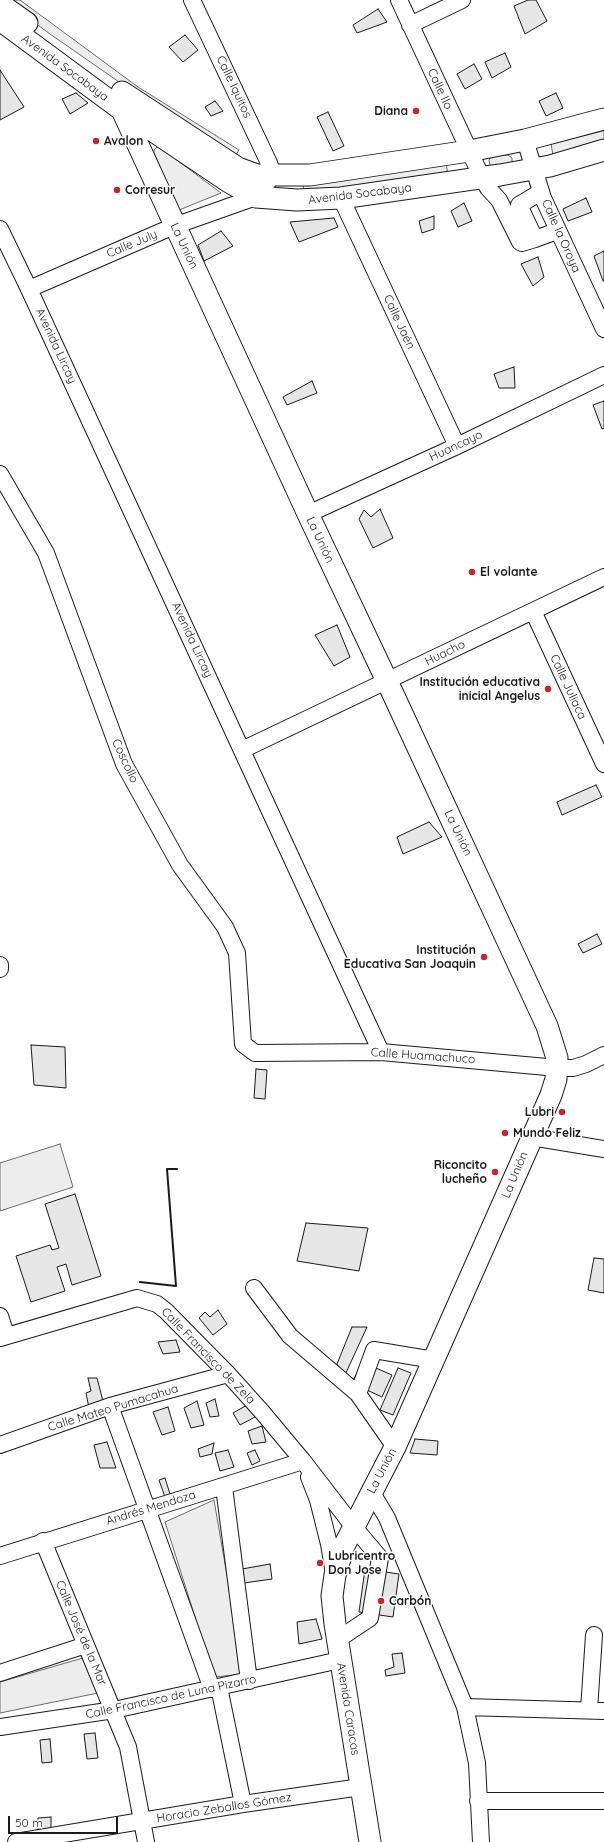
<!DOCTYPE html>
<html>
<head>
<meta charset="utf-8">
<style>
  body { margin:0 }
  #map { position:relative; width:604px; height:1842px; overflow:hidden; background:#fff; font-family:Quicksand,sans-serif }
  canvas { display:block }
  .scale { position:absolute; left:8px; top:1816px; width:110px; height:18px; box-sizing:border-box; border:2px solid #1a1a1a; border-top:0; padding-left:5px; font-size:12px; line-height:14px; white-space:nowrap; color:#1a1a1a; -webkit-text-stroke:3px #fff; paint-order:stroke }
</style>
</head>
<body>
<div id="map">
<canvas width="604" height="1842"></canvas>
<div class="scale">50 m</div>
</div>
<script>
const c = document.querySelector('canvas').getContext('2d');
c.lineJoin = 'round';
function fillPath(path, color) { c.fillStyle = color; c.fill(path, 'evenodd'); }
const toPath = rows => new Path2D(rows.map(r => 'M' + r).join(''));
function stroke(path, color, width, dash) { c.strokeStyle = color; c.lineWidth = width; c.lineCap = dash ? 'butt' : 'round'; c.setLineDash(dash || []); c.stroke(path); }
function label(font, color, halo, rows, align = 'center') {
  c.font = font + ' Quicksand,sans-serif'; c.lineWidth = 3; c.setLineDash([]); c.textBaseline = 'middle'; c.strokeStyle = halo; c.fillStyle = color; for (const [text, x, y, turn = 0] of rows) {
    c.save(); c.translate(x, y); c.rotate((+turn || 0) * Math.PI / 180); c.textAlign = isNaN(turn) ? turn : align; if (halo) c.strokeText(text, 0, 0); c.fillText(text, 0, 0); c.restore();
  }
}
const built = toPath([
  [4,0,20,0,138,87,239,150,234,158,171,118,50,34,4,0],
  [604,127,604,142,553,156,551,143,604,127],
  [158,146,221,193,179,210,154,153,154,150,158,146],
  [508,155,512,158,512,163,493,168,490,165,489,160,492,156,508,155],
  [446,163,448,175,304,194,303,183,446,163],
  [60,1144,73,1187,0,1211,0,1163,60,1144],
  [214,1500,244,1674,214,1677,165,1522,214,1500],
  [83,1658,98,1693,0,1713,0,1682,83,1658]
]);
const building = toPath([
  [528,0,536,0,547,21,525,34,514,6,528,0],
  [378,9,387,22,357,33,353,25,378,9],
  [185,35,198,50,183,62,169,47,185,35],
  [505,53,511,67,492,78,485,62,505,53],
  [474,64,482,79,465,89,457,74,474,64],
  [0,70,24,107,0,120,0,70],
  [76,93,88,103,70,114,62,99,76,93],
  [556,93,563,108,546,116,539,101,556,93],
  [215,101,223,111,211,116,205,107,215,101],
  [328,112,344,146,333,151,317,117,328,112],
  [586,198,592,212,568,221,563,209,586,198],
  [464,203,472,221,458,227,451,211,464,203],
  [434,216,434,229,422,233,419,221,434,216],
  [334,218,338,227,299,242,290,222,334,218],
  [221,231,233,246,204,261,198,245,221,231],
  [604,251,604,281,603,281,594,256,604,251],
  [538,257,544,277,533,286,521,264,538,257],
  [514,367,515,388,499,388,494,374,514,367],
  [312,381,317,393,287,405,283,397,312,381],
  [604,401,604,428,602,429,593,405,604,401],
  [380,509,393,538,373,548,359,519,364,510,371,517,380,509],
  [337,625,350,657,334,666,315,635,337,625],
  [596,785,602,797,562,815,557,802,596,785],
  [429,822,442,837,403,854,397,837,429,822],
  [597,934,602,944,583,953,578,944,597,934],
  [31,1045,65,1047,66,1088,34,1085,31,1045],
  [256,1069,267,1070,265,1099,254,1098,256,1069],
  [75,1194,101,1276,72,1285,66,1264,57,1267,65,1291,31,1302,16,1256,50,1245,52,1250,59,1248,45,1204,75,1194],
  [306,1223,368,1228,359,1271,297,1261,306,1223],
  [594,1258,604,1259,604,1293,588,1290,594,1258],
  [218,1310,227,1324,213,1335,199,1318,205,1312,210,1317,218,1310],
  [352,1327,367,1327,345,1375,337,1364,352,1327],
  [176,1340,180,1352,163,1354,158,1342,176,1340],
  [362,1362,392,1375,382,1397,352,1383,362,1362],
  [398,1368,411,1373,393,1415,380,1410,398,1368],
  [88,1378,97,1378,104,1405,89,1408,86,1393,91,1391,88,1378],
  [215,1399,219,1416,210,1417,206,1403,215,1399],
  [197,1401,204,1425,191,1428,184,1408,197,1401],
  [249,1404,255,1417,240,1425,233,1413,249,1404],
  [168,1407,175,1431,162,1435,153,1412,168,1407],
  [262,1426,266,1442,252,1444,248,1431,262,1426],
  [415,1439,438,1441,437,1455,410,1453,415,1439],
  [107,1442,116,1468,100,1468,94,1445,107,1442],
  [214,1443,212,1454,200,1457,198,1449,214,1443],
  [228,1450,234,1467,220,1471,215,1453,228,1450],
  [255,1450,260,1461,252,1465,247,1453,255,1450],
  [165,1478,170,1494,165,1497,159,1480,165,1478],
  [270,1564,272,1579,244,1583,242,1569,270,1564],
  [365,1569,399,1574,393,1617,359,1612,365,1569],
  [316,1619,322,1639,299,1644,297,1622,316,1619],
  [402,1653,405,1673,386,1676,385,1670,394,1667,392,1654,402,1653],
  [95,1733,98,1758,87,1759,84,1734,95,1733],
  [50,1739,52,1762,42,1763,40,1740,50,1739],
  [51,1817,51,1833,38,1833,38,1818,51,1817]
]);
const minor = toPath([
  [399,0,482,178,488,188,499,200,520,242,522,243,535,239,557,231],
  [410,25,462,0],
  [525,140,543,198,604,329],
  [341,198,457,446],
  [0,229,29,289,381,1052],
  [535,239,519,205,541,192],
  [29,289,174,226,256,197,273,175,269,163,192,0],
  [0,474,46,553,124,764,180,865,225,927,237,953,243,1044,255,1053,381,1052,558,1068,573,1068,586,1064,604,1055],
  [308,514,457,446,604,375],
  [533,611,604,764],
  [242,750,604,577],
  [0,965,0,969],
  [531,1137,604,1149],
  [254,1288,290,1336,358,1394],
  [0,1316,6,1335],
  [0,1338,137,1298,157,1304,166,1311,228,1374,263,1413,303,1461,353,1526,380,1558,370,1618,337,1640],
  [110,1406,212,1689],
  [0,1445,110,1406,228,1374],
  [395,1447,358,1394,374,1350,434,1360],
  [309,1477,318,1500,329,1544,334,1574],
  [224,1487,249,1681],
  [371,1491,387,1518,465,1707,477,1763,481,1842],
  [43,1541,128,1747,146,1842],
  [0,1556,303,1461],
  [0,1673,86,1645],
  [219,1687,243,1804],
  [465,1707,604,1711],
  [589,1710,594,1635],
  [0,1727,114,1710,340,1660],
  [478,1801,604,1801],
  [16,1842,243,1804,361,1787]
]);
const major = toPath([
  [0,4,27,23],
  [0,20,122,110,229,182,256,197,297,200,341,198,500,175,550,166,604,150],
  [122,92,238,168,257,175,310,175,469,151,525,140,604,119],
  [131,99,122,110,308,514,387,681,547,1026,557,1058,556,1079,551,1095,395,1447,344,1546,335,1575,332,1596,335,1624,370,1842]
]);
const wall = toPath([
  [140,1282,176,1286,167,1169,177,1169]
]);
const markers = [
  [416,111,4,"#c62828"],
  [96,141,4,"#c62828"],
  [117,190,4,"#c62828"],
  [472,572,4,"#c62828"],
  [548,689,4,"#c62828"],
  [484,957,4,"#c62828"],
  [562,1112,4,"#c62828"],
  [505,1133,4,"#c62828"],
  [495,1172,4,"#c62828"],
  [320,1563,4,"#c62828"],
  [381,1601,4,"#c62828"]
];
const streetNames = [
  ["Avenida Socabaya",65,68,36],
  ["Calle Iquitos",234,87,65],
  ["Calle Ilo",440,89,65],
  ["Avenida Socabaya",360,194,-7],
  ["Calle la Oroya",561,236,66],
  ["Calle July",132,244,-23],
  ["La Unión",184,246,65],
  ["Calle Jaén",399,322,65],
  ["Avenida Lircay",56,346,65],
  ["Huancayo",456,446,-25],
  ["La Unión",320,540,65],
  ["Avenida Lircay",192,640,65],
  ["Huacho",445,653,-26],
  ["Calle Juliaca",568,687,65],
  ["Coscollo",125,761,65],
  ["La Unión",458,833,65],
  ["Calle Huamachuco",423,1056,4],
  ["La Unión",515,1175,-67],
  ["Calle Francisco de Zela",208,1356,46],
  ["Calle Mateo Pumacahua",113,1408,-17],
  ["La Unión",382,1471,-62],
  ["Andrés Mendoza",151,1508,-17],
  ["Calle José de la Mar",81,1633,67],
  ["Calle Francisco de Luna Pizarro",171,1697,-12],
  ["Avenida Caracas",348,1709,81],
  ["Horacio Zeballos Gómez",224,1808,-9]
];
const poiNames = [
  ["Diana",408,111,"right"],
  ["Avalon",104,141],
  ["Corresur",125,190],
  ["El volante",480,572],
  ["Institución educativa",540,682,"right"],
  ["inicial Angelus",540,696,"right"],
  ["Institución",476,950,"right"],
  ["Educativa San Joaquin",476,964,"right"],
  ["Lubri",554,1112,"right"],
  ["Mundo Feliz",513,1133],
  ["Riconcito",487,1165,"right"],
  ["lucheño",487,1179,"right"],
  ["Lubricentro",328,1556],
  ["Don Jose",328,1570],
  ["Carbón",389,1601]
];
fillPath(built, '#ededed');
stroke(built, '#6a6a6a', 1);
fillPath(building, '#e6e6e6');
stroke(building, '#1a1a1a', 1);
stroke(minor, '#1a1a1a', 18);
stroke(major, '#1a1a1a', 23);
stroke(minor, '#fff', 16);
stroke(major, '#fff', 21);
stroke(wall, '#1a1a1a', 2);
for (const [x, y, r, color] of markers) { const dot = new Path2D(); dot.arc(x, y, r, 0, 2 * Math.PI); c.fillStyle = color; c.fill(dot); stroke(dot, '#fff', 1.5); }
label('12px', '#1a1a1a', '#fff', streetNames);
label('bold 12px', '#1a1a1a', '#fff', poiNames, 'left');
</script>
</body>
</html>
